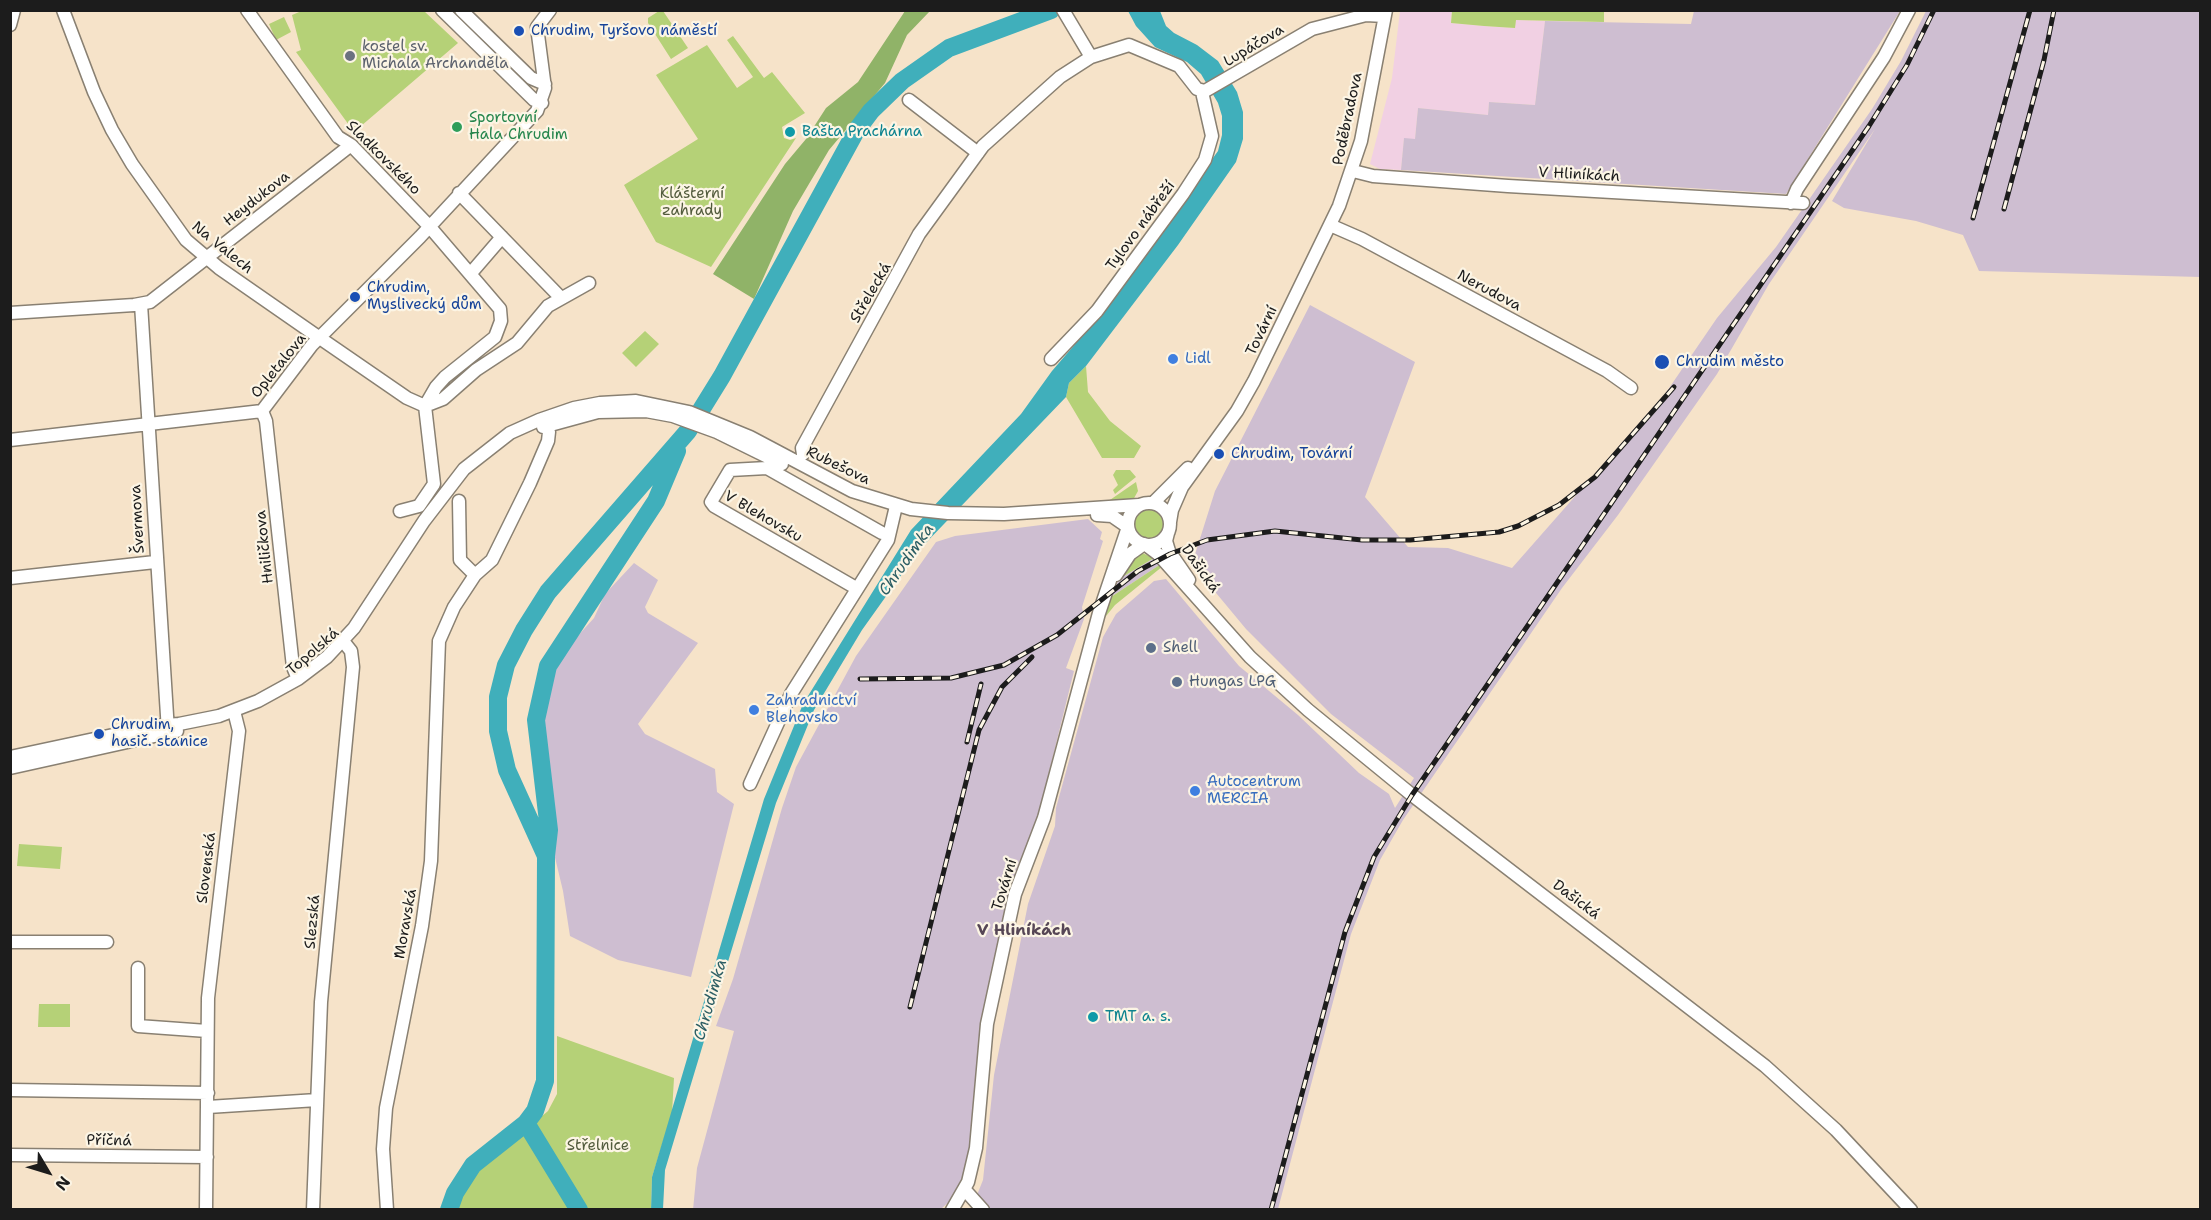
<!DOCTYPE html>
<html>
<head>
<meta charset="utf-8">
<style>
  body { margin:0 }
  #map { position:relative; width:2211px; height:1220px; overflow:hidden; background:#f6e3c9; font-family:"Shantell Sans",sans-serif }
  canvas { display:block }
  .frame { position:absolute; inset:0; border:12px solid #1c1c1c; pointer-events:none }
  .north { position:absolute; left:18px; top:1142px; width:60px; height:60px; -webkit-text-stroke:4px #fcf5e5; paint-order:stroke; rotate:128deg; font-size:16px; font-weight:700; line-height:24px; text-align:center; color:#1c1c1c }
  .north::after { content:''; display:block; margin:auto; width:21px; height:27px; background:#1c1c1c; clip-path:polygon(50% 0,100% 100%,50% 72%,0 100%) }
</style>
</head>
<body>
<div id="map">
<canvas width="2211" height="1220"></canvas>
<div class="frame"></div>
<div class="north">N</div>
</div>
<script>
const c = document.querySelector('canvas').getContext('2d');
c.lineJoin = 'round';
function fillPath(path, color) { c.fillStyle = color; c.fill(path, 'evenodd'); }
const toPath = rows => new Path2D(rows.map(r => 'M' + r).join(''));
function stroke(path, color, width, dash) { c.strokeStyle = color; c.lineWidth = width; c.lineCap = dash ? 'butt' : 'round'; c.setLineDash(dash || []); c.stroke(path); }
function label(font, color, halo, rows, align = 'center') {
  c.font = font + ' "Shantell Sans",sans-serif'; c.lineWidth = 4.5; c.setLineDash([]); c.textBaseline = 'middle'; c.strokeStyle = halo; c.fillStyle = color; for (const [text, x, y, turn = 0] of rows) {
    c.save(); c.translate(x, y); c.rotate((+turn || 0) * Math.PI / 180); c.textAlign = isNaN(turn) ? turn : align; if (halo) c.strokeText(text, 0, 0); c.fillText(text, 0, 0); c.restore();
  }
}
const built = toPath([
  [1400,11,1452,11,1451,23,1484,26,1515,28,1516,20,1545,21,1535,105,1489,102,1488,115,1418,108,1415,139,1404,139,1401,170,1380,169,1370,164,1392,78]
]);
const industrial = toPath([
  [1694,11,1900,11,1786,194,1401,170,1404,138,1415,139,1418,108,1488,115,1489,102,1535,105,1545,21,1691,24],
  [1926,11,2200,11,2200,277,1979,271,1963,235,1916,221,1844,208,1832,201,1875,129,1769,284,1717,374,1618,515,1562,588,1403,820,1380,860,1351,934,1278,1209,971,1210,983,1180,994,1075,1028,904,1055,826,1056,808,1103,637,1116,614,1154,581,1166,579,1239,666,1298,715,1359,773,1389,794,1395,808,1414,778,1331,714,1246,629,1192,564,1215,491,1310,305,1415,362,1365,497,1408,547,1448,548,1512,568,1665,394,1717,318,1776,247,1872,109,1901,61],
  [1088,519,1102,532,1100,539,1103,541,1082,607,1084,619,1066,668,1074,671,1034,833,1017,875,973,1142,964,1175,954,1197,941,1209,693,1210,697,1168,734,1031,716,1026,733,979,782,808,796,767,856,656,936,542,955,536],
  [1154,558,1161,564,1111,597,1119,579],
  [634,563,658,580,645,607,648,613,698,643,638,724,645,734,715,769,717,792,734,804,691,977,618,960,570,936,563,891,542,803,540,743,543,711,558,663,566,649,594,618,605,594]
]);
const green = toPath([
  [304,10,424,11,458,43,354,132,296,52,301,50,292,15],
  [659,11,663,11,688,48,671,59,648,23,648,18],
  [1452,11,1604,11,1604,22,1516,20,1515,28,1484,26,1451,23],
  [284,17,291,32,276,40,269,24],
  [733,36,764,78,772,72,805,113,782,127,784,138,790,140,796,138,711,267,656,242,624,185,698,139,656,75,707,45,737,88,753,77,727,40],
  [645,331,659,344,636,367,622,353],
  [1086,366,1088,392,1110,421,1141,446,1134,458,1102,458,1066,397,1069,383],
  [1116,470,1130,470,1136,477,1115,494,1113,490,1118,485,1113,475],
  [1136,482,1138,491,1133,500,1107,502],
  '1135 524a14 14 0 1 1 28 0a14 14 0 1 1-28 0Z',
  [1142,553,1154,558,1119,579,1130,561],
  [1161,564,1163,566,1115,605,1102,621,1111,597],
  [19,844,62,847,60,869,17,866],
  [39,1004,70,1004,70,1027,38,1027],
  [557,1036,674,1078,672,1113,652,1177,651,1209,449,1210,463,1183,548,1111,557,1094]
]);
const forest = toPath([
  [905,11,930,11,907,35,885,83,829,150,793,211,754,299,713,274,785,164,806,139,826,108,858,82]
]);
const water = toPath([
  [1128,11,1160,11,1166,26,1174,33,1197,45,1218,61,1237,92,1243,112,1243,139,1236,162,1178,245,1086,366,1069,383,1066,397,919,550,862,630,814,710,776,803,665,1170,663,1209,651,1210,652,1177,764,799,803,704,911,530,1021,414,1052,371,1101,314,1218,151,1222,135,1222,116,1218,103,1201,74,1187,62,1155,47,1136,26]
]);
const river = toPath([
  [546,856,549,830,536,720,548,666,656,501,677,451],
  [526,1123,579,1210],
  [449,1210,455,1193,473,1165,526,1123,535,1111,545,1081,546,856,507,770,498,731,498,697,506,665,524,630,548,592,688,431,722,376,856,131,871,111,902,81,949,48,1051,10]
]);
const minor = toPath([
  [63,10,94,92,112,130,132,164,186,240,219,268,314,334,407,398,425,406,436,387,445,377,495,337,501,321,500,309,429,226,351,145,338,137,247,10],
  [442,10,534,100,542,103],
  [461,10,531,78,545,84],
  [1063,10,1091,57],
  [10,25,14,10],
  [909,100,978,153],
  [1353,171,1373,176,1508,186,1803,203],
  [459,193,561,298],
  [1791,203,1797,189,1884,57,1909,10],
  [1330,225,1362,239,1607,371,1631,388],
  [471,273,502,237],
  [141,304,168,731],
  [10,313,134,305,150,302,351,145],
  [1051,359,1097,311,1183,194,1205,160,1212,136,1202,92],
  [262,411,266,421,293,667,298,679],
  [543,427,598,412,646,411,673,416,717,432,782,464],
  [10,440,262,411,312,345,420,237,537,111,545,88,537,27,550,10],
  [803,454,802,448,919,234,983,146,1060,77,1091,57,1129,45,1179,66,1197,89,1205,91,1312,29,1366,15,1384,16],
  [459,501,460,560,475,575],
  '1128 524a21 21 0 1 1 42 0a21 21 0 1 1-42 0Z',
  [1153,503,1188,468],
  [400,511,419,506,434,484,425,406,443,399,476,370,517,343,548,306,589,283],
  [1097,515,1112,516,1128,527],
  [1170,522,1172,510,1182,487,1237,411,1254,381,1339,206,1361,141,1386,10],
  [1168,533,1166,541,1169,551,1189,580],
  [1146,545,1158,554,1250,657,1308,710,1412,795,1765,1066,1836,1130,1911,1210],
  [1116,575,1130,554,1144,544],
  [10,578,155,562],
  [856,588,714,506,711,502,730,470,767,468,882,533],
  [10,757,155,726,179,724,219,716,258,701,298,679,327,657,354,628,424,521,464,469,510,433,539,420,574,408,600,403,636,401,689,412,750,437,852,491,911,509,948,513,1004,514,1139,505],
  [10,768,177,731],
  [750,784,791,694,888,540,896,506],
  [10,942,107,942],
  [138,968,138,1026,207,1031],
  [10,1090,208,1093],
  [208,1107,317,1100],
  [10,1155,207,1157],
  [965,1190,983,1210],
  [206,1210,208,998,239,731,234,711],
  [313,1210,321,1002,353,667,351,651,343,641],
  [387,1210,383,1149,386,1108,422,926,431,861,439,641,454,607,475,575,492,560,530,483,548,441,549,432,545,419],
  [952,1210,968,1182,976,1148,987,1024,1015,894,1044,818,1099,613,1128,527]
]);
const rail = toPath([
  [2004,209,2044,60,2054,10],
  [1973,218,2030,10],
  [860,679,951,678,1004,665,1057,635,1138,571,1170,554,1207,540,1275,531,1362,540,1410,540,1499,532,1518,526,1559,505,1595,477,1674,387],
  [967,742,981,684],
  [910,1007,979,730,1002,687,1032,657],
  [1271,1210,1345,932,1374,857,1412,795,1869,126,1907,65,1934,10]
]);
const markers = [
  [519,31,6,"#1a4fb4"],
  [350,56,6,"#6b7280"],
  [457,127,6,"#2e9e5b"],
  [790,132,6,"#0f9aa8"],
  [355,297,6,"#1a4fb4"],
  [1173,359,6,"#3f7fe0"],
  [1662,362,8,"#1a4fb4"],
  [1219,454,6,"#1a4fb4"],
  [1151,648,6,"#5c6f8a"],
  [1177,682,6,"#5c6f8a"],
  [754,710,6,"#3f7fe0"],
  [99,734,6,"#1a4fb4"],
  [1195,791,6,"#3f7fe0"],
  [1093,1017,6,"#0f9aa8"]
];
const transitNames = [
  ["Chrudim, Tyršovo náměstí",531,31],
  ["Chrudim,",367,288],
  ["Myslivecký dům",367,305],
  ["Chrudim město",1676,362],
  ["Chrudim, Tovární",1231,454],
  ["Chrudim,",111,725],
  ["hasič. stanice",111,742]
];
const streetNames = [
  ["Lupáčova",1254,46,-31],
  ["Poděbradova",1348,119,-78],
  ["Sladkovského",383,158,45],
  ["V Hliníkách",1579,175,3],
  ["Heydukova",257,199,-38],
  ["Tylovo nábřeží",1141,226,-54],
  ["Na Valech",222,248,39],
  ["Nerudova",1489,291,28],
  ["Střelecká",871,293,-60],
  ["Tovární",1262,331,-64],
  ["Opletalova",279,366,-51],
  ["Rubešova",838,466,26],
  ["V Blehovsku",763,517,30],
  ["Švermova",138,519,-93],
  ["Hniličkova",265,547,-96],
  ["Dašická",1200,569,55],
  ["Topolská",313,652,-41],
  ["Slovenská",207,868,-83],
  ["Tovární",1005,885,-73],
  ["Dašická",1576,900,37],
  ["Slezská",313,922,-85],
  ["Moravská",406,924,-80],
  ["Příčná",109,1141,1]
];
const worshipNames = [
  ["kostel sv.",362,47],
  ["Michala Archanděla",362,64]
];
const leisureNames = [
  ["Sportovní",469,118],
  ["Hala Chrudim",469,135]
];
const cultureNames = [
  ["Bašta Prachárna",802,132],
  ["TMT a. s.",1105,1017]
];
const parkNames = [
  ["Klášterní",692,194],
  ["zahrady",692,211],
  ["Střelnice",598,1146]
];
const shopNames = [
  ["Lidl",1185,359],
  ["Zahradnictví",766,701],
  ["Blehovsko",766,718],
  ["Autocentrum",1207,782],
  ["MERCIA",1207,799]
];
const serviceNames = [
  ["Shell",1163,648],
  ["Hungas LPG",1189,682]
];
const waterNames = [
  ["Chrudimka",907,560,-55],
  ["Chrudimka",711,1000,-74]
];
const neighbourhoodNames = [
  ["V Hliníkách",1024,931]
];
fillPath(built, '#f1d0e3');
fillPath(industrial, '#cebed1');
fillPath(green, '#b5d177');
fillPath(forest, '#90b368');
fillPath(water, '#40afbb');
stroke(river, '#40afbb', 18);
stroke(minor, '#898072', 15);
stroke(minor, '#fff', 12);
stroke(rail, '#1c1c1c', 5);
stroke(rail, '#fcf5e5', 3, [9]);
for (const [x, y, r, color] of markers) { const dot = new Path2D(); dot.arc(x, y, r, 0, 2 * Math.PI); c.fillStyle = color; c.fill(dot); stroke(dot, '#fcf5e5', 2); }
label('15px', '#164399', '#fcf5e5', transitNames, 'left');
label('15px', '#1c1c1c', '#fcf5e5', streetNames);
label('15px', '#5b616d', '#fcf5e5', worshipNames, 'left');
label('15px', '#27864d', '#fcf5e5', leisureNames, 'left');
label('15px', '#0d838f', '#fcf5e5', cultureNames, 'left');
label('15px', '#525b3c', '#fcf5e5', parkNames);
label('15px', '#366cbe', '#fcf5e5', shopNames, 'left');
label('15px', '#4e5e75', '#fcf5e5', serviceNames, 'left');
label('italic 16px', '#2c5e64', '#fcf5e5', waterNames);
label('bold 16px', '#564655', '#fcf5e5', neighbourhoodNames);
</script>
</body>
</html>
